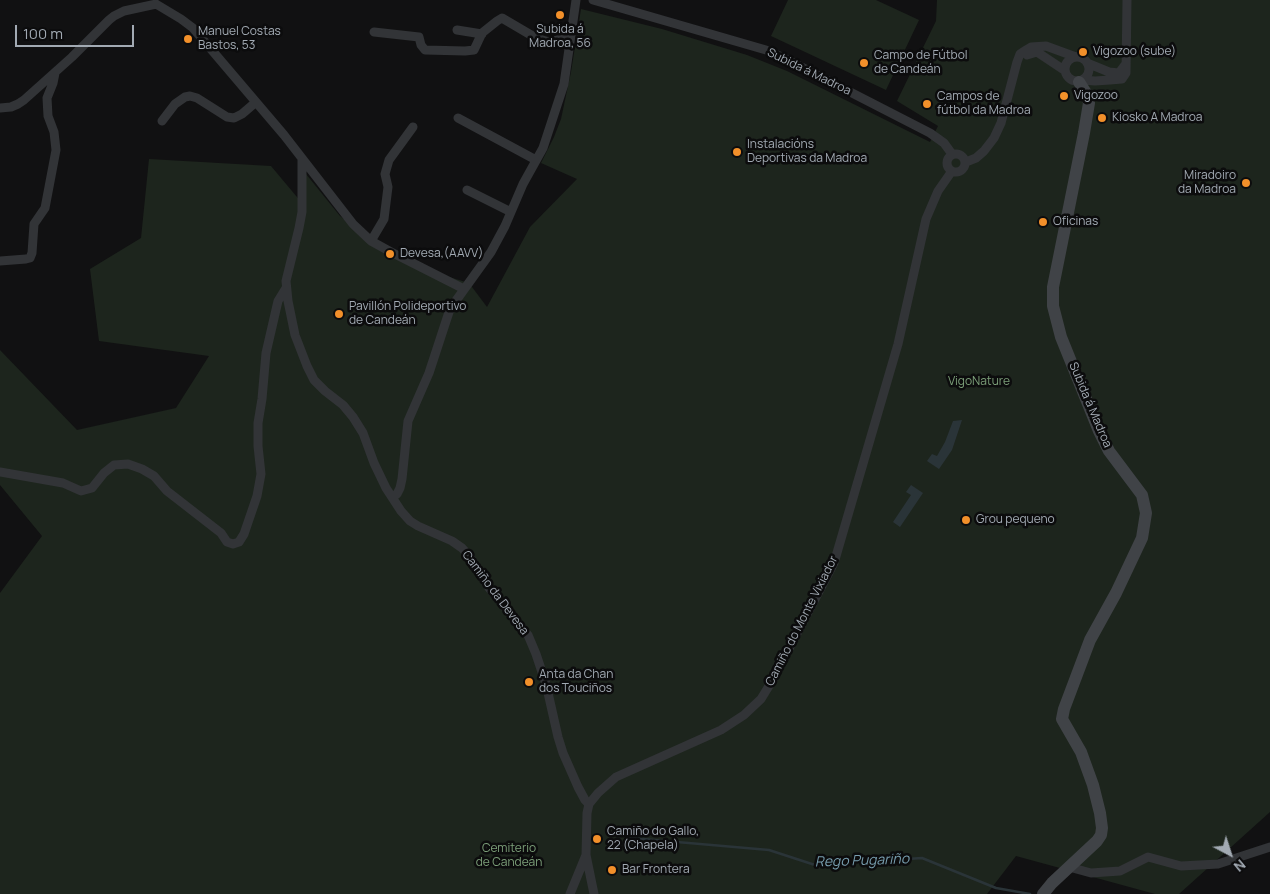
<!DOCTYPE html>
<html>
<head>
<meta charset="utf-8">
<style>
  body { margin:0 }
  #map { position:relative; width:1270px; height:894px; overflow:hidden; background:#111112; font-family:Manrope,sans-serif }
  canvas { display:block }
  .north { position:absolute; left:1205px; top:829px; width:50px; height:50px; -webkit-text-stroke:4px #0c0c0d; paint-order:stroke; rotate:140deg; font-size:14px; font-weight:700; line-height:20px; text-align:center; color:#a2aab3 }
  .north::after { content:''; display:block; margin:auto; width:18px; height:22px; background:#a2aab3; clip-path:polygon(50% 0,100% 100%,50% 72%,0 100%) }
  .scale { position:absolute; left:15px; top:25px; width:119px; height:22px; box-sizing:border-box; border:2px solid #a2aab3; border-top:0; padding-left:6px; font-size:15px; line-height:18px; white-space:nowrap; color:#a2aab3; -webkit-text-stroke:4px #0c0c0d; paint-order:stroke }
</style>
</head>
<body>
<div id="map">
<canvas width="1270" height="894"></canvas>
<div class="north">N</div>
<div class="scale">100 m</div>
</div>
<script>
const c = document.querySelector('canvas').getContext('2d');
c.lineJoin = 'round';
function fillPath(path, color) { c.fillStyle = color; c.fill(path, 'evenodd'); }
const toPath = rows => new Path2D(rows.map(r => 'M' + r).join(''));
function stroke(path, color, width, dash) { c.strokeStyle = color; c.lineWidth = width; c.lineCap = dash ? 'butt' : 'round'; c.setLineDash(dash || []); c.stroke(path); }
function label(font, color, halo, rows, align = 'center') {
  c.font = font + ' Manrope,sans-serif'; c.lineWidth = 5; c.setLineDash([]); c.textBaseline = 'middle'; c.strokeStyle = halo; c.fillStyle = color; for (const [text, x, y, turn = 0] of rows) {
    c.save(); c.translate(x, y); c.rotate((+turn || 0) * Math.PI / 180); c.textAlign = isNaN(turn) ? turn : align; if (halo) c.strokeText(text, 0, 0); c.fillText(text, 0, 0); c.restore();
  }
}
const green = toPath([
  [788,0,876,0,919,20,886,90,771,36],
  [937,0,1270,0,1270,812,1179,894,1155,894,1016,856,987,894,0,894,0,593,42,536,0,485,0,350,77,430,176,408,209,356,99,341,90,269,141,238,149,159,271,166,302,203,306,174,340,216,390,254,426,270,469,283,487,307,530,227,577,179,541,163,554,137,561,119,571,72,581,9,662,29,747,55,787,71,930,142,938,126,897,101,936,21]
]);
const water = toPath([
  [962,420,952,450,939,469,927,461,932,454,937,456,945,442,953,421],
  [911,485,923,493,900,527,893,522,911,495,906,492]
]);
const stream = toPath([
  [631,838,769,850,815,865,922,858,996,888,1030,894]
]);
const street = toPath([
  [593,0,766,50,782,57,930,133,944,143,952,154],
  [156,4,181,19,193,28,284,135,353,224,371,241,391,252,464,289],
  [457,30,482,34],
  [374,32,419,37,421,45,425,50,465,51,474,50,482,33,497,21,502,18,536,38,549,42,571,37],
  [1027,55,1037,52,1064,70],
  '1065 69a12 12 0 1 1 24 0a12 12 0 1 1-24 0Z',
  [1087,63,1109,72,1119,73,1125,65],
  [1083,80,1095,81,1110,80,1122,79,1126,73,1127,0],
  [0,108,11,107,18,104,24,100,72,57,109,20,114,16,124,11,156,4],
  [458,118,536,160],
  [162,121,175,104,185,97,190,96,197,98,227,117,234,118,242,114,256,102],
  '947 163a9 9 0 1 1 18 0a9 9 0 1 1-18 0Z',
  [302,160,302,212,299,228,286,281,288,301,295,335,307,366,314,380,325,391,343,405,353,417,363,433,374,463,386,488,401,511,410,521,418,526,452,541,462,548,470,557,489,588,528,635,536,654,546,684,558,737,563,753,578,787,585,800,589,804],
  [966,162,976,158,984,151,994,138,1001,123,1017,62,1020,54,1026,50,1031,47,1046,46,1076,57],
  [467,190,511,212],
  [371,241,384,219,388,187,385,174,389,160,413,127],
  [0,261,26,259,30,258,32,253,34,224,45,208,56,150,54,132,48,116,47,98,53,83,55,73],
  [0,472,63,483,81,491,92,488,104,473,114,465,128,464,142,469,154,476,167,491,221,533,227,542,233,544,239,542,244,534,257,496,261,474,258,446,258,423,262,399,266,353,278,301,286,288],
  [393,497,397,494,400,488,402,479,408,421,429,373,450,309,491,252,505,226,523,184,543,148,564,84,576,0],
  [586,855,594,894],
  [1069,867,1091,873,1120,871,1148,857,1181,866,1218,864,1270,847],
  [570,894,586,855,587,813,589,804,598,793,616,777,721,730,744,715,761,699,772,681,834,563,898,344,926,219,938,191,952,171]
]);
const secondary = toPath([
  [1043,894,1052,883,1097,841,1101,835,1102,828,1100,813,1093,785,1081,752,1062,719,1064,709,1090,640,1116,593,1142,538,1146,513,1142,495,1109,451,1099,431,1061,337,1053,306,1053,287,1084,133,1089,103,1086,93,1079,82]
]);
const markers = [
  [560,15,5,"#f2902a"],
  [188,39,5,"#f2902a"],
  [1083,52,5,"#f2902a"],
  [864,63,5,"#f2902a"],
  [1064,96,5,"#f2902a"],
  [927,104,5,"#f2902a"],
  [1102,118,5,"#f2902a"],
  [737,152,5,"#f2902a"],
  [1246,183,5,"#f2902a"],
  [1043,222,5,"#f2902a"],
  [390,254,5,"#f2902a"],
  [339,314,5,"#f2902a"],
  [966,520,5,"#f2902a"],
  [529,682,5,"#f2902a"],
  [597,839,5,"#f2902a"],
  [612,870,5,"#f2902a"]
];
const poiNames = [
  ["Subida á",560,30,"center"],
  ["Madroa, 56",560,44,"center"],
  ["Manuel Costas",198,32],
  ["Bastos, 53",198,46],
  ["Vigozoo (sube)",1093,52],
  ["Campo de Fútbol",874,56],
  ["de Candeán",874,70],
  ["Vigozoo",1074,96],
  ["Campos de",937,97],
  ["fútbol da Madroa",937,111],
  ["Kiosko A Madroa",1112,118],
  ["Instalacións",747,145],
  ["Deportivas da Madroa",747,159],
  ["Miradoiro",1236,176,"right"],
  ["da Madroa",1236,190,"right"],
  ["Oficinas",1053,222],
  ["Devesa,(AAVV)",400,254],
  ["Pavillón Polideportivo",349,307],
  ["de Candeán",349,321],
  ["Grou pequeno",976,520],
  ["Anta da Chan",539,675],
  ["dos Touciños",539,689],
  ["Camiño do Gallo,",607,832],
  ["22 (Chapela)",607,846],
  ["Bar Frontera",622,870]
];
const streetNames = [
  ["Subida á Madroa",809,72,26],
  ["Subida á Madroa",1090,405,67],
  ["Camiño da Devesa",495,593,53],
  ["Camiño do Monte Vixiador",802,621,-63]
];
const parkNames = [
  ["VigoNature",979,382],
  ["Cemiterio",509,849],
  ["de Candeán",509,863]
];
const waterNames = [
  ["Rego Pugariño",862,861,-2]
];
fillPath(green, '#1d251d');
fillPath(water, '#2a3438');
stroke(stream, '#2a3438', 2.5);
stroke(street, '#323437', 9);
stroke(secondary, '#404347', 12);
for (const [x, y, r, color] of markers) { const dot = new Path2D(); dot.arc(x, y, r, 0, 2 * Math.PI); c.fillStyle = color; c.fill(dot); stroke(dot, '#0c0c0d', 2); }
label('12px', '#a2aab3', '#0c0c0d', poiNames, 'left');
label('12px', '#a2aab3', '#0c0c0d', streetNames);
label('12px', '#7c9f79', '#0c0c0d', parkNames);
label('italic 14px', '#789eaf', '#0c0c0d', waterNames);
</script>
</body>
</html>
